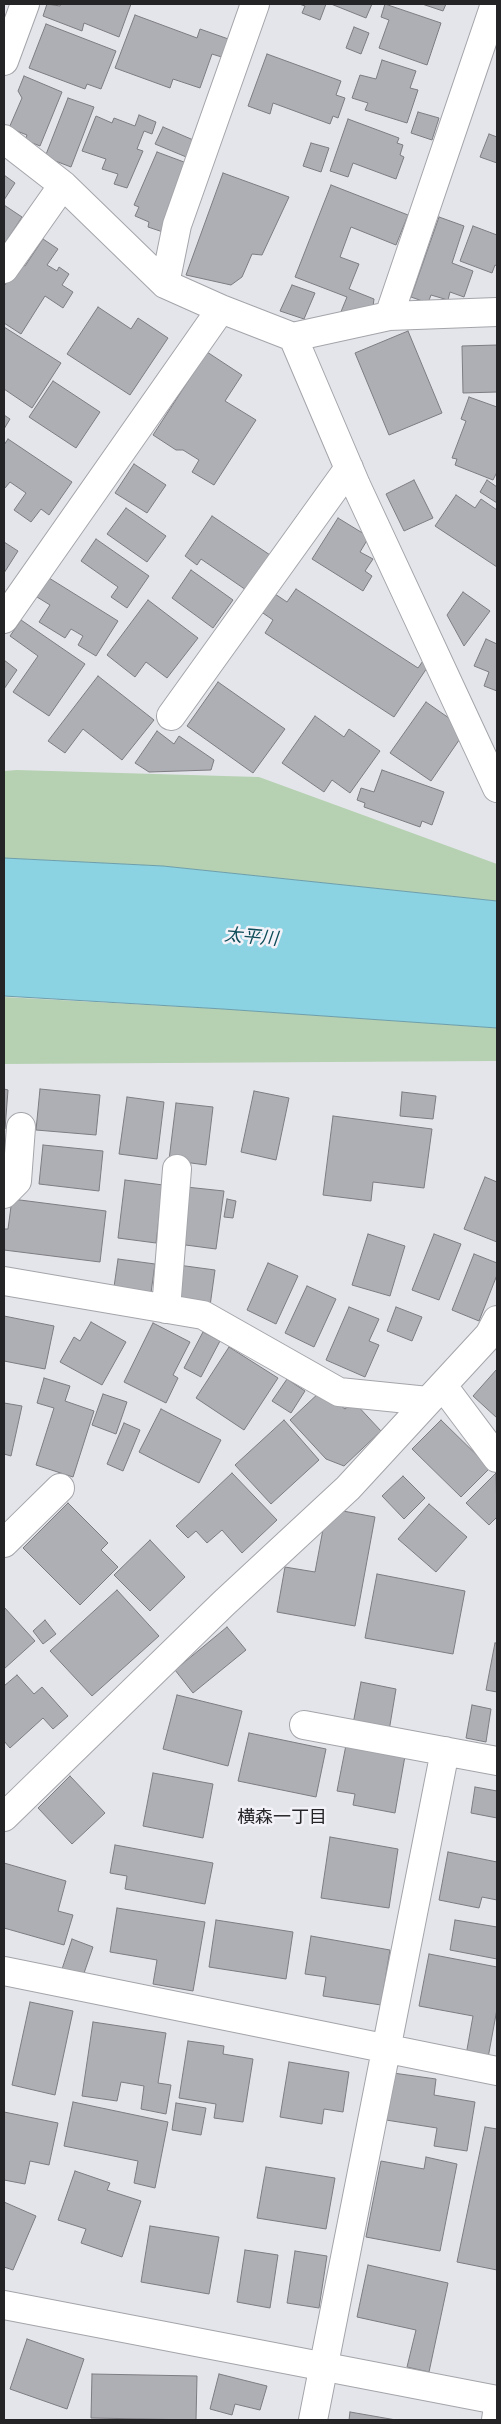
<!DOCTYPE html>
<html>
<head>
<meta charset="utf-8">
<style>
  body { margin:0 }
  #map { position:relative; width:501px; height:2424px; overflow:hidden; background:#e4e5eb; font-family:"Sofia Sans Condensed",sans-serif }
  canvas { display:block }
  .frame { position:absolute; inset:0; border:5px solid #242426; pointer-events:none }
</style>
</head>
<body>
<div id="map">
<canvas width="501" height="2424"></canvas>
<div class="frame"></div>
</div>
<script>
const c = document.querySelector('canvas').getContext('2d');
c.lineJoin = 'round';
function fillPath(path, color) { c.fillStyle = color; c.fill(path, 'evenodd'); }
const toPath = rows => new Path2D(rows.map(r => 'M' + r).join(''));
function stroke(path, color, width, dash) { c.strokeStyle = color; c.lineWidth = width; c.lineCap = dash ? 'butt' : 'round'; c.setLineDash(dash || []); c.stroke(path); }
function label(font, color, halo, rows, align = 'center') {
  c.font = font + ' "Sofia Sans Condensed","Noto Sans JP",sans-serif'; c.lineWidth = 5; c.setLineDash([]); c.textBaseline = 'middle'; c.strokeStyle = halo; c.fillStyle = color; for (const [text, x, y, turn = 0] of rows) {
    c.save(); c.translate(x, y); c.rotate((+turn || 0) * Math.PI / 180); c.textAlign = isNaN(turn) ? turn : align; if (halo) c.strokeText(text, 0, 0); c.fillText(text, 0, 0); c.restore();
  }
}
const green = toPath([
  [17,770,259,777,497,864,497,901,163,866,4,858,4,771],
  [4,997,223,1009,497,1028,497,1061,4,1064]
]);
const water = toPath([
  [4,858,163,866,497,901,497,1028,223,1009,4,996,4,858]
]);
const building = toPath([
  [47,4,60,6,61,4,131,4,119,37,84,23,82,31,43,16,47,4],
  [299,4,326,4,320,20,302,13,305,6,299,4],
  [331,4,372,4,366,18,331,4],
  [385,4,441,23,427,65,379,48,389,20,381,17,385,4],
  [422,4,446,4,443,11,422,4],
  [135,15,197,38,200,29,234,41,228,59,212,54,200,88,173,79,170,88,115,68,135,15],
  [46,24,116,51,101,89,87,84,85,89,29,68,46,24],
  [354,27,369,33,361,54,346,48,354,27],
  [267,54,341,81,336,95,345,98,338,118,333,116,330,124,273,103,270,114,248,106,267,54],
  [382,60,416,71,410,88,418,90,407,123,365,110,368,103,352,98,360,75,376,79,382,60],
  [24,76,62,92,40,146,25,140,27,135,9,128,22,98,18,91,24,76],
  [68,98,94,107,71,167,45,157,68,98],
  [418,112,439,118,432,140,411,133,418,112],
  [139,115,156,122,152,134,144,131,137,149,143,151,127,188,114,184,118,174,102,169,106,159,82,151,96,116,112,123,114,118,135,126,139,115],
  [348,119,399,138,397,143,403,145,400,155,404,157,396,179,353,163,348,177,330,171,348,119],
  [163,127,198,142,191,159,155,144,163,127],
  [489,134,497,137,497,163,480,157,489,134],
  [311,143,329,148,321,172,303,166,311,143],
  [157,152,192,165,166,233,148,227,149,222,135,216,139,207,134,205,157,152],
  [223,173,289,197,262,255,252,254,242,277,231,285,186,275,223,173],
  [4,175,15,183,4,200,4,175],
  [331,185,408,215,396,245,351,227,340,257,359,264,349,289,374,299,372,314,338,319,347,297,295,277,331,185],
  [4,205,22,217,4,245,4,205],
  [439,217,464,226,452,263,473,271,464,297,450,292,448,300,431,295,428,303,411,297,439,217],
  [473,226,497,235,497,266,495,265,492,273,460,261,473,226],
  [43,239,58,249,47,265,57,271,59,267,69,274,62,285,73,292,63,308,45,296,21,334,4,323,4,286,20,263,25,266,43,239],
  [292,285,315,293,304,319,280,311,292,285],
  [98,307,131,329,138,318,168,338,130,395,67,354,98,307],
  [4,327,61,363,32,408,4,389,4,327],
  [408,331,442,413,389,435,355,353,408,331],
  [497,345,497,392,463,393,462,346,497,345],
  [207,352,242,375,225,401,256,420,214,485,192,472,199,460,183,450,176,450,153,435,207,352],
  [53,381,100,412,76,448,29,417,53,381],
  [469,397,497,407,497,472,493,480,455,465,457,459,452,458,466,421,461,419,469,397],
  [4,415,10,419,4,429,4,415],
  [8,439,72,482,49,515,41,509,31,522,14,510,26,493,10,482,5,488,4,487,4,445,8,439],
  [134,464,166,485,147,513,115,493,134,464],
  [414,480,433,518,404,531,386,494,414,480],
  [487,480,497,487,497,503,480,492,487,480],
  [456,495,475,508,481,499,497,510,497,567,435,526,456,495],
  [126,508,166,536,147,562,107,534,126,508],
  [212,516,273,557,249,592,201,559,197,565,185,556,212,516],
  [338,518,369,537,360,552,373,559,365,571,372,576,363,591,312,559,338,518],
  [96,539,149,576,127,608,111,597,118,587,81,561,96,539],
  [4,542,18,551,4,573,4,542],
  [191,570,233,600,213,628,172,598,191,570],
  [49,578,118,621,96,656,78,645,83,636,71,629,65,638,39,622,50,605,37,597,49,578],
  [296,589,418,668,425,658,431,662,394,717,265,633,273,620,260,611,272,592,287,602,296,589],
  [463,592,490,611,464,646,447,615,463,592],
  [148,600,198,638,167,678,146,662,135,677,107,655,148,600],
  [21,620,85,664,49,716,13,692,38,656,10,636,21,620],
  [486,639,497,644,497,691,484,686,489,672,474,666,486,639],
  [4,660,17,670,4,689,4,660],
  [98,676,154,720,122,760,83,729,65,753,48,741,98,676],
  [218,682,285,729,253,773,187,726,218,682],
  [426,702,466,730,431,781,390,753,426,702],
  [315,716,344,737,349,729,380,751,350,793,332,780,324,792,282,763,315,716],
  [157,731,174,744,179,736,214,760,211,770,149,772,135,763,157,731],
  [382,770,444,792,432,825,422,821,420,827,364,807,365,803,357,800,361,788,374,792,382,770],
  [4,1089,8,1090,5,1129,4,1129,4,1089],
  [40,1089,100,1095,96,1135,36,1130,40,1089],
  [254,1091,289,1098,276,1160,241,1152,254,1091],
  [402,1092,436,1096,433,1119,400,1116,402,1092],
  [127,1097,164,1102,157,1159,119,1154,127,1097],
  [176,1103,213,1107,206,1165,169,1160,176,1103],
  [333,1116,432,1129,424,1188,373,1182,371,1201,323,1195,333,1116],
  [43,1145,103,1151,99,1191,39,1184,43,1145],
  [485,1177,497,1182,497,1242,464,1229,485,1177],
  [125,1180,163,1185,156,1243,118,1238,125,1180],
  [186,1187,224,1191,216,1249,178,1244,186,1187],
  [12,1199,106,1211,100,1262,4,1250,4,1229,8,1229,12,1199],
  [227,1199,236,1201,233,1218,224,1217,227,1199],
  [368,1234,405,1246,390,1296,352,1285,368,1234],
  [434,1234,461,1244,439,1300,412,1290,434,1234],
  [474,1254,497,1263,497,1275,479,1321,452,1310,474,1254],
  [118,1259,155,1264,150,1300,113,1294,118,1259],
  [268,1263,298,1276,276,1324,247,1310,268,1263],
  [178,1265,215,1270,210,1306,172,1300,178,1265],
  [307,1286,336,1299,314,1347,285,1333,307,1286],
  [349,1307,379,1319,369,1341,379,1345,365,1377,326,1360,349,1307],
  [396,1307,422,1317,412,1341,387,1331,396,1307],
  [4,1316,54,1326,45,1369,4,1361,4,1316],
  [91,1322,126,1342,102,1385,60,1362,74,1337,80,1341,91,1322],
  [153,1323,190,1342,173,1375,178,1378,166,1403,124,1382,153,1323],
  [203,1332,220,1341,201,1377,184,1368,203,1332],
  [229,1347,278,1378,244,1430,196,1398,229,1347],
  [497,1369,497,1418,473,1396,497,1369],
  [44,1378,70,1386,65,1401,94,1411,73,1477,36,1465,54,1408,37,1403,44,1378],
  [287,1379,305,1391,291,1413,272,1401,287,1379],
  [321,1391,345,1409,354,1402,381,1431,344,1466,326,1459,290,1420,321,1391],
  [103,1394,127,1402,116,1434,92,1425,103,1394],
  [4,1403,22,1406,11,1456,4,1454,4,1403],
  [161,1409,221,1440,199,1483,139,1452,161,1409],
  [284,1420,319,1460,271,1504,235,1465,284,1420],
  [441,1420,490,1468,461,1497,412,1449,441,1420],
  [124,1423,140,1430,123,1471,107,1464,124,1423],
  [232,1473,277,1520,242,1553,222,1530,207,1543,196,1531,188,1538,176,1526,232,1473],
  [496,1473,497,1517,489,1525,466,1503,496,1473],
  [403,1476,425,1498,404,1519,382,1496,403,1476],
  [68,1503,108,1543,101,1550,118,1567,80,1605,23,1548,68,1503],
  [429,1504,467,1537,436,1572,398,1539,429,1504],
  [343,1511,375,1517,355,1626,277,1612,285,1567,315,1572,324,1524,343,1511],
  [150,1540,185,1577,150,1611,114,1575,150,1540],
  [377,1574,465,1591,453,1654,365,1638,377,1574],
  [117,1590,159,1636,92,1696,50,1651,117,1590],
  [4,1607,35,1641,4,1669,4,1607],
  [45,1620,56,1634,43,1644,33,1631,45,1620],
  [227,1627,246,1650,193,1693,175,1670,227,1627],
  [495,1643,497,1643,497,1692,486,1690,495,1643],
  [17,1675,34,1694,42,1687,68,1716,53,1729,43,1718,10,1748,4,1741,4,1686,17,1675],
  [361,1682,396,1689,389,1731,353,1724,361,1682],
  [177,1695,242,1711,228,1766,163,1749,177,1695],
  [472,1705,491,1709,486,1742,466,1738,472,1705],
  [249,1733,326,1749,316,1797,238,1781,249,1733],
  [346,1745,405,1756,395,1813,353,1805,355,1794,337,1791,346,1745],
  [153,1773,213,1784,203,1838,143,1826,153,1773],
  [70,1776,105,1813,72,1844,38,1808,70,1776],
  [475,1787,497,1791,497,1818,471,1813,475,1787],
  [330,1837,398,1849,389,1908,321,1898,330,1837],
  [115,1845,213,1863,205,1904,125,1889,127,1876,110,1873,115,1845],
  [448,1852,497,1862,497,1900,482,1897,479,1908,439,1900,448,1852],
  [4,1863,66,1881,58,1911,73,1915,64,1945,4,1928,4,1863],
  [117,1908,205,1922,193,1991,153,1984,157,1960,110,1952,117,1908],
  [216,1920,293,1932,286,1979,209,1967,216,1920],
  [455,1920,497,1927,497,1959,450,1950,455,1920],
  [311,1936,390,1950,381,2005,323,1996,326,1977,305,1974,311,1936],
  [72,1939,93,1947,82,1979,61,1972,72,1939],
  [429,1954,497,1967,497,2009,488,2058,466,2055,473,2016,419,2006,429,1954],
  [30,2002,73,2011,55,2095,12,2085,30,2002],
  [93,2022,166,2033,158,2083,171,2085,166,2114,141,2109,144,2086,121,2082,117,2101,82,2096,93,2022],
  [188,2041,224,2046,223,2054,253,2059,243,2122,214,2118,216,2104,179,2098,188,2041],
  [289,2062,349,2072,343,2112,324,2109,322,2124,280,2117,289,2062],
  [393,2073,436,2079,434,2095,475,2102,467,2151,434,2146,437,2128,386,2120,393,2073],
  [73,2102,168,2122,155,2188,134,2183,138,2161,64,2146,73,2102],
  [176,2103,206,2108,201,2135,172,2130,176,2103],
  [4,2112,58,2123,49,2165,30,2161,25,2184,4,2180,4,2112],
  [485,2127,497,2129,497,2270,457,2262,485,2127],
  [426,2157,457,2164,440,2251,366,2237,381,2161,424,2169,426,2157],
  [266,2167,335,2178,326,2229,257,2218,266,2167],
  [75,2171,110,2183,107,2190,141,2201,122,2257,81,2243,86,2229,58,2220,75,2171],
  [4,2202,36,2216,13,2270,4,2267,4,2202],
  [150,2226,219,2237,209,2294,141,2282,150,2226],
  [245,2250,278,2255,270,2308,237,2302,245,2250],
  [295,2251,327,2256,319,2308,287,2303,295,2251],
  [368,2265,448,2283,429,2372,407,2367,416,2330,357,2317,368,2265],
  [27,2339,84,2359,67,2409,10,2389,27,2339],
  [92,2374,197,2376,196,2420,91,2418,92,2374],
  [219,2374,267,2386,260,2410,235,2404,232,2415,210,2409,219,2374],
  [350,2412,396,2420,349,2420,350,2412]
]);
const minor = toPath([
  [4,61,25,4],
  [4,139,63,185,165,284,221,309,293,337,356,485,497,788],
  [4,269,63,185],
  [165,284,177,225,255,4],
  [389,316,495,4],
  [293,337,389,316,497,312],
  [4,619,221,309],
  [171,716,349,468],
  [4,1194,17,1181,21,1127],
  [4,1281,203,1315,339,1392,428,1401],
  [166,1309,177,1169],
  [443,1386,497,1458],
  [4,1543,60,1488],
  [304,1725,497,1761],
  [4,1817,224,1603,348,1488,489,1335,497,1320],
  [4,1971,497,2071],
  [313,2420,445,1751],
  [496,2420,497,2413]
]);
const tertiary = toPath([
  [4,2305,497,2400]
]);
const waterNames = [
  ["太平川",251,938,5]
];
const neighbourhoodNames = [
  ["横森一丁目",282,1818]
];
fillPath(green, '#b6d1b1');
fillPath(water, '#8bd2e2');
stroke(water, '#6c9eaa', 1);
fillPath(building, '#aeafb4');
stroke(building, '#7c7c81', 1);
stroke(minor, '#a4a5aa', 30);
stroke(tertiary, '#a4a5aa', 30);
stroke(minor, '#fff', 28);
stroke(tertiary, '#fff', 28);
label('italic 18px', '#0c4b57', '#f2f2f8', waterNames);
label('18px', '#242426', '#f2f2f8', neighbourhoodNames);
</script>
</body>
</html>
